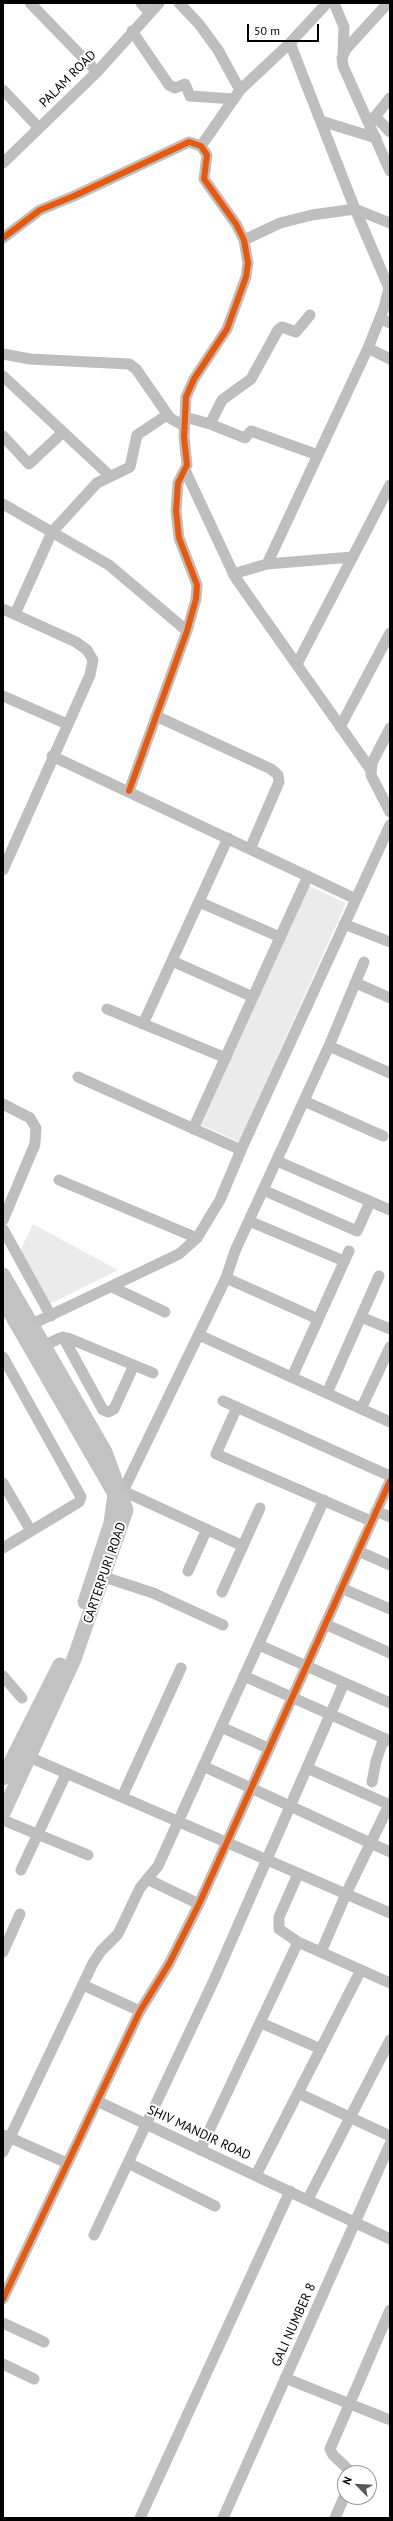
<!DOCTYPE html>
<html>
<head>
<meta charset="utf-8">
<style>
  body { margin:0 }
  #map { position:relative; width:393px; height:2521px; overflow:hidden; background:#fff; font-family:"PT Sans",sans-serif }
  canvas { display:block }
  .frame { position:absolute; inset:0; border:4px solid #000; pointer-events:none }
  .north { position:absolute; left:337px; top:2465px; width:40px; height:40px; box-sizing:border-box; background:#fff; border:1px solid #999; border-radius:50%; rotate:294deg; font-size:11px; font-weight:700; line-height:16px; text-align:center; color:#000 }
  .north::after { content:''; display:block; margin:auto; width:14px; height:18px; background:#595959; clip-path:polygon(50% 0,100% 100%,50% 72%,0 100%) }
  .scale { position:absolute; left:247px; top:24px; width:72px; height:18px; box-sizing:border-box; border:2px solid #000; border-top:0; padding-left:5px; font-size:12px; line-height:14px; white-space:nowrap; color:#000; -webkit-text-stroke:3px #fff; paint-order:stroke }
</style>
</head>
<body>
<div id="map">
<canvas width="393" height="2521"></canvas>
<div class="frame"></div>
<div class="north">N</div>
<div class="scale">50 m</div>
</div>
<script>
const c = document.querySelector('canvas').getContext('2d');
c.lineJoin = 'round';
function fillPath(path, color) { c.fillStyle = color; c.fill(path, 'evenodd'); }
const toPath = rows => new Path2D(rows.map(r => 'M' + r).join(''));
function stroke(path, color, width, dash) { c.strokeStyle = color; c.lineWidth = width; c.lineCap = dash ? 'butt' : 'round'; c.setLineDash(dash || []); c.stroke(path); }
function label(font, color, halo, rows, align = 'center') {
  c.font = font + ' "PT Sans",sans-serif'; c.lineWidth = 4; c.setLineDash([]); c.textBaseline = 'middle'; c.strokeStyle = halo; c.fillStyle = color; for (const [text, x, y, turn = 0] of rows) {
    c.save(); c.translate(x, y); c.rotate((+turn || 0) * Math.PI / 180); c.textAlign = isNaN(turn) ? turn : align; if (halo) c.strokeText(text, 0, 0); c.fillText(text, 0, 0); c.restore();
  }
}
const green = toPath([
  [307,885,346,903,239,1142,201,1125],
  [33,1224,118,1270,48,1305,19,1253]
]);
const minor = toPath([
  [30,3,97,72],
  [141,3,149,12],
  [179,3,199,24,218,50,240,90],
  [334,3,344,27,343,54],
  [388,3,346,49,342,58,343,66,390,171],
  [132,31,169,85,175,88,185,84,190,96,234,99],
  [3,90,39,128],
  [375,116,390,132],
  [321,121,376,138],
  [370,123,390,98],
  [201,146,240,90,290,43,327,3],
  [3,163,97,72,159,3],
  [3,238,40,210,74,196,189,142,201,146,207,155,204,179,236,224,244,240,248,263,246,277,227,329,194,379,186,397,184,437,187,465,178,483,176,511,179,538,197,585,196,599,187,631,129,791],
  [244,240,280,223,312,215,355,209,390,223],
  [380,318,390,323],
  [368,348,390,359],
  [3,354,30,359,129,364,136,369,170,418,184,426],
  [3,376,109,475],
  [185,417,210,424,222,400,251,379,278,330,282,327,296,332,310,315],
  [210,424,245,438,251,431,318,455],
  [3,436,29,464,62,433],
  [185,470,235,577,371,770],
  [3,504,109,565,187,631],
  [267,564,368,348,384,308,389,288,355,209,290,43],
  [233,574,267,564,352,557],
  [3,609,76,642,87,650,93,660,90,675,3,870],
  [15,614,52,532,97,483,130,467,137,435,167,415],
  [297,664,390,485],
  [3,696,67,724],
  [156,716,271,769,278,775,279,782,250,849],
  [340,727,390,633],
  [390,728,372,763,371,775,390,812],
  [52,756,356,899],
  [199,902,280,937],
  [344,924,390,942],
  [172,961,253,997],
  [356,983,390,998],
  [107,1009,226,1058],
  [143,1024,228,838],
  [329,1046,390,1073],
  [78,1077,241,1150],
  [304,1101,383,1136],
  [3,1104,30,1118,36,1128,35,1144,3,1220],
  [193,1129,308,876],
  [277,1161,390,1210],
  [59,1180,197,1238],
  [263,1190,357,1231,370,1202],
  [249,1221,344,1261],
  [3,1229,51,1316],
  [226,1278,318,1319],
  [112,1287,165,1312],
  [361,1317,390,1329],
  [26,1327,179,1254,197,1238,220,1200,241,1150,390,825],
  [199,1335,390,1422],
  [63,1337,103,1410,108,1412,114,1409,134,1365],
  [37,1349,60,1338,68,1338,153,1373],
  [3,1357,81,1497,79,1502,3,1548],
  [292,1377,349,1251],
  [327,1393,379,1276],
  [223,1401,390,1476],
  [237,1407,216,1454,371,1521],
  [361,1409,390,1347],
  [3,1483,31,1531],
  [123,1491,243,1546],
  [115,1494,123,1491,226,1278,235,1251,329,1046,364,962],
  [376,1511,390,1517],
  [358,1551,390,1565],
  [188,1571,207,1529],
  [96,1578,104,1577,153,1593,223,1625],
  [341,1588,390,1609],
  [222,1592,260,1508],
  [325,1624,390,1653],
  [259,1645,390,1703],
  [3,1676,22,1698],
  [244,1676,390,1741],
  [221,1727,268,1748],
  [22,1754,390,1913],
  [203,1766,390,1852],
  [307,1768,390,1805],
  [372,1782,376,1761,384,1738],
  [122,1797,181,1668],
  [3,1820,88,1855],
  [21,1870,66,1774],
  [298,1874,279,1917,279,1929,298,1942,390,1983],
  [147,1879,199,1904],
  [3,1952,20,1914],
  [321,1952,346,1894,390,1803],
  [83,1985,140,2011],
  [261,2023,321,2049],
  [298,2093,390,2136],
  [97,2101,390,2239],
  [4,2135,67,2163],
  [200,2150,298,1942],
  [3,2152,93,1963,101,1951,118,1934,140,1888,158,1866,324,1500],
  [128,2163,215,2206],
  [256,2175,361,1970],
  [308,2199,390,2040],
  [94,2235,215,1978,344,1683],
  [3,2299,140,2011,169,1964,199,1904,390,1481],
  [3,2323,44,2342],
  [3,2364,34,2379],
  [285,2378,390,2420],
  [352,2473,333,2455,330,2449,390,2310],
  [140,2518,290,2191],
  [223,2518,390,2144],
  [335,2518,345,2495]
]);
const secondary = toPath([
  [3,1275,105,1452,126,1510,74,1659,3,1813],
  [3,1300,115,1494,111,1523,85,1602],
  [3,1778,60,1665]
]);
const cycleway = toPath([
  [3,238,40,210,74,196,189,142,201,146,207,155,204,179,236,224,244,240,248,263,246,277,227,329,194,379,186,397,184,437,187,465,178,483,176,511,179,538,197,585,196,599,187,631,129,791],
  [3,2299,140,2011,169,1964,199,1904,390,1481]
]);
const streetNames = [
  ["PALAM ROAD",68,79,-45],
  ["CARTERPURI ROAD",105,1573,-71],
  ["SHIV MANDIR ROAD",199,2133,25],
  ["GALI NUMBER 8",294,2325,-66]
];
fillPath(green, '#ebebeb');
stroke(minor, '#bebebe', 11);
stroke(secondary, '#c2c2c2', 15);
stroke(cycleway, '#e8590c', 6);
label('13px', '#000', '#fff', streetNames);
</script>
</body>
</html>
